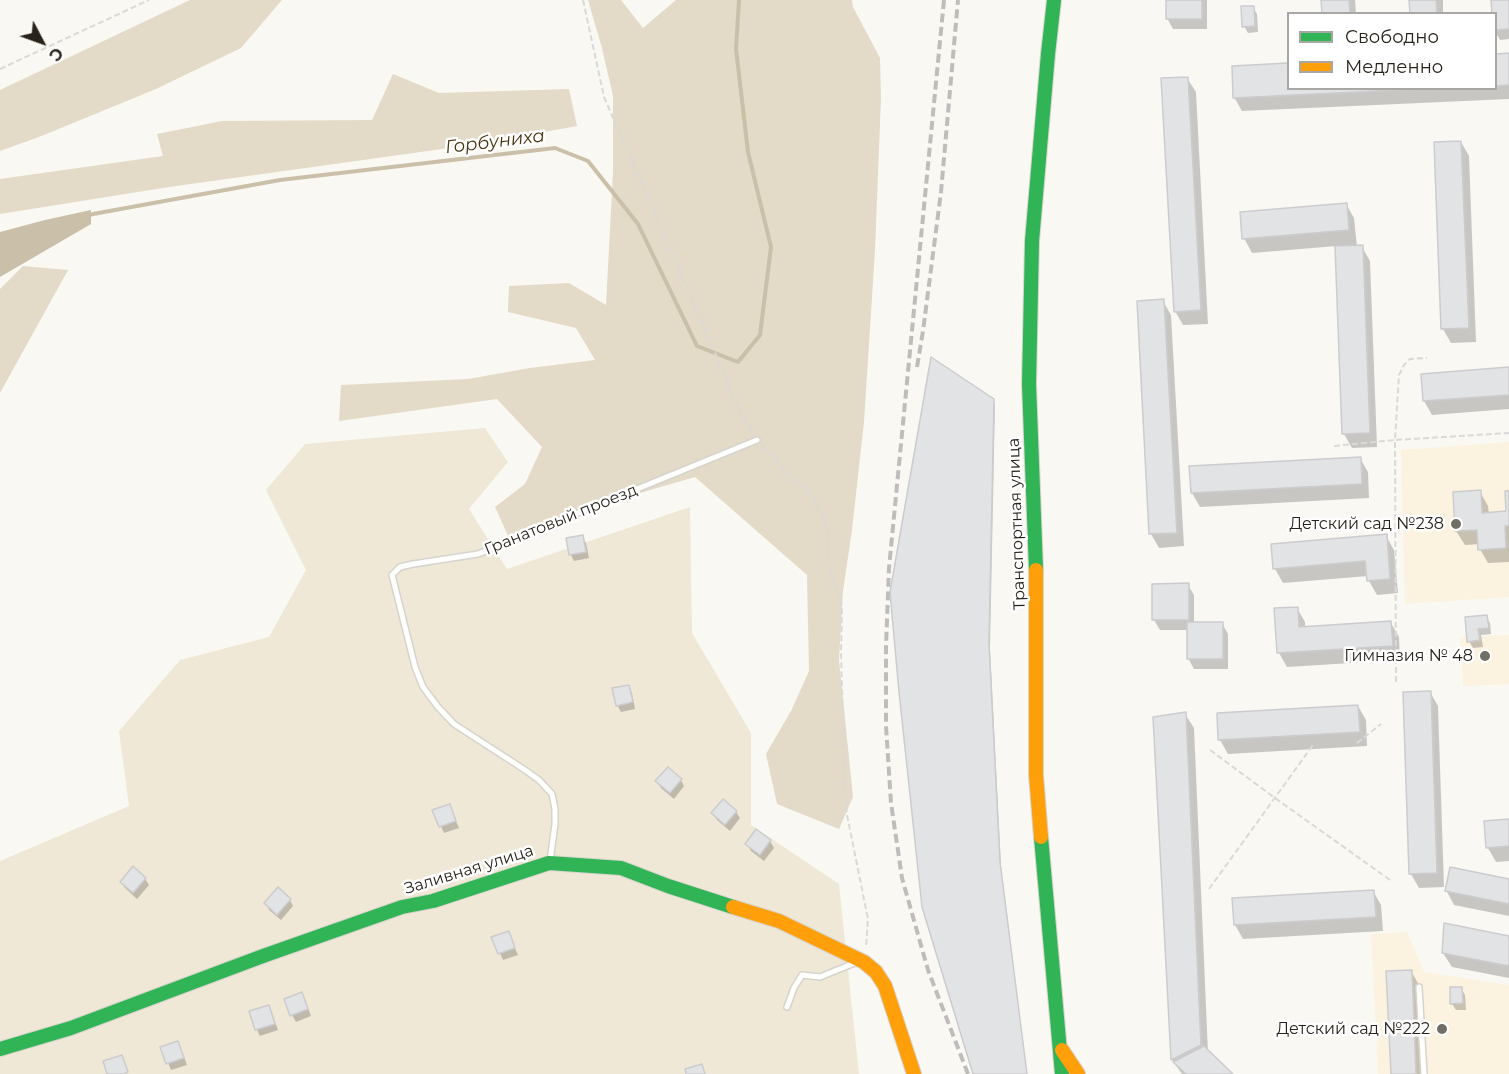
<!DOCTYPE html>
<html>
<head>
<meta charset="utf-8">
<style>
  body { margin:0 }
  #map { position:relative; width:1509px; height:1074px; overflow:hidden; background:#faf8f3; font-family:Montserrat,sans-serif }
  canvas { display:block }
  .legend { position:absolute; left:1287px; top:12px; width:210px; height:78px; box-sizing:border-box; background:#fff; border:2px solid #a9a7a3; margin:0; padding:8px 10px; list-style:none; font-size:18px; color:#27231a }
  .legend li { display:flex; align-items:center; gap:12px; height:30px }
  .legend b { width:30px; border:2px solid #a9a7a3 }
  .north { position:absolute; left:12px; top:12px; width:60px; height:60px; -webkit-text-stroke:4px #fff; paint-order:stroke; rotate:131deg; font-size:16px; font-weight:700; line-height:24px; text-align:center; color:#27231a }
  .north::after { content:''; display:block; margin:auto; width:21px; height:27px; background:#27231a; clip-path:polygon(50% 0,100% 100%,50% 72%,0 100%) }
</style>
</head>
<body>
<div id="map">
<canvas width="1509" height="1074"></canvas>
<ul class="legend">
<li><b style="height:8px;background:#30b455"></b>Свободно</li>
<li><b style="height:8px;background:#ff9f0a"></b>Медленно</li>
</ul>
<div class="north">С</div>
</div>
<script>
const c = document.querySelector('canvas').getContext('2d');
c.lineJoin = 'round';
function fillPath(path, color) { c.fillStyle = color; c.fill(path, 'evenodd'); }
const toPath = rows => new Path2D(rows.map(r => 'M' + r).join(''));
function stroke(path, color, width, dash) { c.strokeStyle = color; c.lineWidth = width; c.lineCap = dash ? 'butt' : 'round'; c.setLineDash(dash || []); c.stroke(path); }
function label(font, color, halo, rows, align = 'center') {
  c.font = font + ' Montserrat,sans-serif'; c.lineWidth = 5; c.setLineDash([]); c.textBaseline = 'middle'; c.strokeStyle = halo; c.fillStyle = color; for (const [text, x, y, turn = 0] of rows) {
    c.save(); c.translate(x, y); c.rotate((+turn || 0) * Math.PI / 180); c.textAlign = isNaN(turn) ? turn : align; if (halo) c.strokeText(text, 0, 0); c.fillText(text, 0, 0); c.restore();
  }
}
const built = toPath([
  [1509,442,1509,597,1405,604,1401,450],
  [1509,635,1509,684,1463,686,1460,637],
  [1407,932,1424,972,1509,985,1509,1074,1378,1074,1371,934]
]);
const green = toPath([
  [485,428,508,462,469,509,507,569,690,507,692,633,751,733,751,825,839,884,859,1074,0,1074,0,861,129,806,119,731,180,660,269,637,306,570,266,490,305,444]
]);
const forest = toPath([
  [190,0,282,0,241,48,156,89,39,137,0,151,0,90],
  [588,0,621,0,643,28,676,0,852,0,853,7,880,58,881,98,875,250,864,422,852,530,843,591,839,660,853,797,839,829,777,804,766,754,791,711,809,671,807,575,695,477,633,495,510,540,495,507,525,484,542,447,497,399,339,421,341,385,468,379,530,368,595,360,576,328,508,312,509,286,569,283,606,305,613,172,613,96,602,48],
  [393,74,439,93,569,89,577,126,478,144,169,187,0,214,0,179,163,156,157,134,222,121,372,120],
  [23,266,68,270,0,393,0,289]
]);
const water = toPath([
  [91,210,91,224,0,277,0,232,45,220]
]);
const shadow = toPath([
  [1167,0,1207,0,1207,29,1173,29,1167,18],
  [1323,0,1355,0,1356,14,1324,14],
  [1410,0,1443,0,1443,14,1411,14],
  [1493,0,1509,0,1509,39,1500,40,1496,33,1496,14],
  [1253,7,1257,14,1258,32,1248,33,1244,26],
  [1496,55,1509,55,1509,99,1242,111,1234,97,1233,67,1288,65,1288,88,1496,88],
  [1187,78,1196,92,1208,324,1183,325,1175,311],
  [1461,142,1469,156,1476,342,1451,343,1443,329],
  [1346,204,1354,218,1357,247,1362,247,1370,261,1377,447,1352,448,1344,434,1337,246,1252,253,1244,238],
  [1163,301,1171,315,1184,546,1159,548,1151,534],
  [1509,369,1509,409,1432,415,1424,401],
  [993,400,995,404,990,648,1001,866,1027,1074,975,1074],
  [1360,458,1368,472,1369,498,1200,507,1192,493],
  [1480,492,1488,506,1489,514,1508,513,1509,492,1509,562,1488,563,1480,549,1480,544,1465,545,1456,531],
  [582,536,586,543,589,558,574,561,571,555],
  [1386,536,1394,550,1398,593,1377,595,1369,581,1368,576,1283,583,1275,569],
  [1154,585,1188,585,1194,595,1194,623,1222,623,1228,634,1228,669,1194,669,1188,658,1188,630,1160,630,1154,620],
  [1297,608,1305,622,1305,628,1391,623,1399,637,1400,660,1287,667,1279,653],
  [1486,617,1490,623,1491,634,1481,635,1483,647,1473,648,1469,641],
  [629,687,632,693,635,709,621,712,617,705],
  [1430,692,1438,706,1444,887,1419,888,1411,874],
  [1358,706,1366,720,1367,746,1228,754,1220,740],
  [1185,714,1194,728,1208,1053,1231,1074,1182,1074,1172,1060,1154,719],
  [681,780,684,786,674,799,661,788,657,782],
  [449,805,459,828,444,833,434,811],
  [736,812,740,818,730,831,717,820,713,814],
  [1509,821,1509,861,1496,862,1488,848],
  [770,841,774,848,764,861,751,851,747,844],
  [145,879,149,885,137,899,125,888,121,882],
  [1509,880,1509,916,1454,905,1446,890],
  [1373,891,1381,905,1383,931,1243,939,1235,925],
  [290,900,293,906,281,920,269,910,266,903],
  [508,933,518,955,503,960,493,938],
  [1509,938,1509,978,1452,967,1443,953],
  [1411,971,1419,985,1423,1074,1393,1074],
  [1461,988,1465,995,1466,1010,1456,1010,1452,1004],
  [305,1000,311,1016,296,1022,292,1015],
  [269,1006,272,1013,278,1030,260,1036,257,1030,251,1012],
  [162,1048,181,1049,187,1065,171,1070]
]);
const stream = toPath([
  [88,216,93,214,280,180,555,148,588,161,638,224,697,346,738,362,760,335,771,247,748,152,736,49,739,0]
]);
const building = toPath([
  [1166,0,1202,0,1202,19,1166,19,1166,0],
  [1321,0,1349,0,1350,14,1322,14,1321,0],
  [1409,0,1436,0,1437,14,1410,14,1409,0],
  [1491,0,1509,0,1509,29,1496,30,1496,14,1492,14,1491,0],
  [1241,6,1254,6,1255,26,1242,27,1241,6],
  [1509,53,1509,85,1496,86,1496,54,1509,53],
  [1288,63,1288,88,1438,88,1233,98,1232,66,1288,63],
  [1188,77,1201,310,1174,312,1161,78,1188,77],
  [1461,141,1469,328,1441,329,1434,142,1461,141],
  [1347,203,1349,230,1242,239,1240,212,1347,203],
  [1363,245,1370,433,1342,434,1335,246,1363,245],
  [1164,299,1177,533,1149,534,1137,301,1164,299],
  [931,357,994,399,989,644,1000,862,1027,1074,973,1074,922,907,899,692,890,592,931,357],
  [1509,367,1509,395,1423,401,1421,374,1509,367],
  [1361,457,1362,484,1191,493,1189,466,1361,457],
  [1481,490,1482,513,1506,511,1505,491,1509,491,1509,526,1505,526,1506,548,1478,550,1477,530,1455,531,1453,492,1481,490],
  [1387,534,1390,579,1367,581,1365,561,1273,569,1271,544,1387,534],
  [583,535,586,552,569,555,566,538,583,535],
  [1189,583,1189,620,1152,620,1152,584,1189,583],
  [1298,607,1299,627,1391,621,1393,646,1277,653,1274,608,1298,607],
  [1487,615,1489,628,1478,629,1480,640,1467,642,1465,617,1487,615],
  [1187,622,1223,622,1223,659,1187,659,1187,622],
  [629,685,633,702,616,706,612,688,629,685],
  [1431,691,1437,873,1409,874,1403,692,1431,691],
  [1358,705,1360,732,1218,740,1217,713,1358,705],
  [1186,712,1201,1045,1171,1060,1153,717,1186,712],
  [668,767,682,779,670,793,655,781,668,767],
  [723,799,737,811,725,825,711,813,723,799],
  [450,804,456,821,439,827,432,810,450,804],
  [1509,819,1509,846,1486,848,1484,821,1509,819],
  [756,829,771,840,760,855,745,844,756,829],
  [133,866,146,878,133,893,120,882,133,866],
  [1450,867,1509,879,1509,904,1445,891,1450,867],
  [278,887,291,899,277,915,264,903,278,887],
  [1374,890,1376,917,1234,925,1232,898,1374,890],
  [1444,923,1509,936,1509,966,1442,953,1444,923],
  [509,931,515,948,498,954,491,937,509,931],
  [1412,970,1416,1074,1391,1074,1386,971,1412,970],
  [1450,987,1462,987,1463,1003,1450,1004,1450,987],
  [302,992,308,1009,290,1016,284,999,302,992],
  [269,1005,275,1024,255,1030,249,1011,269,1005],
  [178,1041,184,1058,166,1064,160,1047,178,1041],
  [1204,1046,1233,1074,1186,1074,1173,1062,1204,1046],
  [122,1055,128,1072,124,1074,107,1074,103,1061,122,1055],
  [702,1064,705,1074,686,1074,685,1069,702,1064]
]);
const path = toPath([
  [583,0,604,97,710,340,740,415,752,432],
  [0,69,149,0],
  [762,446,792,478,814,498,826,521,830,571,841,599,842,613,841,652,845,795,847,815,868,919,866,948],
  [1334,446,1395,440,1399,375,1404,365,1410,359,1427,358],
  [1396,682,1395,440,1509,433],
  [1357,743,1381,724],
  [1210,750,1275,798,1390,880],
  [1209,889,1313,745]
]);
const lane = toPath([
  [550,861,555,824,555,809,552,794,539,780,525,770,454,724,438,707,423,687,415,667,392,575,400,567,413,564,478,554,757,440],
  [1419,987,1424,1074],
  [787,1007,794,988,802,975,820,977,857,962]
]);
const fast = toPath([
  [1036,570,1029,384,1032,241,1048,54,1054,0],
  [1041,837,1062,1074],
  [0,1049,71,1028,263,956,402,907,433,901,549,863,621,868,668,886,733,907]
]);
const slow = toPath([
  [1036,570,1036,775,1041,837],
  [733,907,779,921,864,962,876,972,885,986,914,1074],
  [1062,1050,1078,1074]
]);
const rail = toPath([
  [944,0,889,568,886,646,886,726,891,803,902,878,928,970,968,1074],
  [917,367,923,331,941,192,958,0]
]);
const markers = [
  [1456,524,6,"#716e66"],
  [1485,656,6,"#716e66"],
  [1442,1029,6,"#716e66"]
];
const streetNames = [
  ["Гранатовый проезд",561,520,-22],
  ["Транспортная улица",1017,524,-92],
  ["Заливная улица",469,870,-17]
];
const poiNames = [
  ["Детский сад №238",1444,524],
  ["Гимназия № 48",1473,656],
  ["Детский сад №222",1430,1029]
];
const waterNames = [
  ["Горбуниха",495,142,-7]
];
fillPath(built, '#fbf2df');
fillPath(green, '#efe8d6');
fillPath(forest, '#e3dac7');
fillPath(water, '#cabfa9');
fillPath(shadow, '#0003');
stroke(stream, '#cabfa9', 4);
fillPath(building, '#e2e3e5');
stroke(building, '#ccccce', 1.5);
stroke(lane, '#d7d4ce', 8);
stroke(fast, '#d7d4ce', 16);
stroke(slow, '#d7d4ce', 16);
stroke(path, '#dbd9d8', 2, [6, 3]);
stroke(lane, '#fefefd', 5);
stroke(fast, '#30b455', 14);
stroke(slow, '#ff9f0a', 14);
stroke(rail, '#bebdbc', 4, [9, 4.5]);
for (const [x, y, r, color] of markers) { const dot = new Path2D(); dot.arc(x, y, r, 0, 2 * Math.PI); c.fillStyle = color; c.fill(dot); stroke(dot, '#fff', 2); }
label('16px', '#27231a', '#fff', streetNames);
label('16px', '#27231a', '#fff', poiNames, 'right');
label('italic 18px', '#46350e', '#fff', waterNames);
</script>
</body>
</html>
